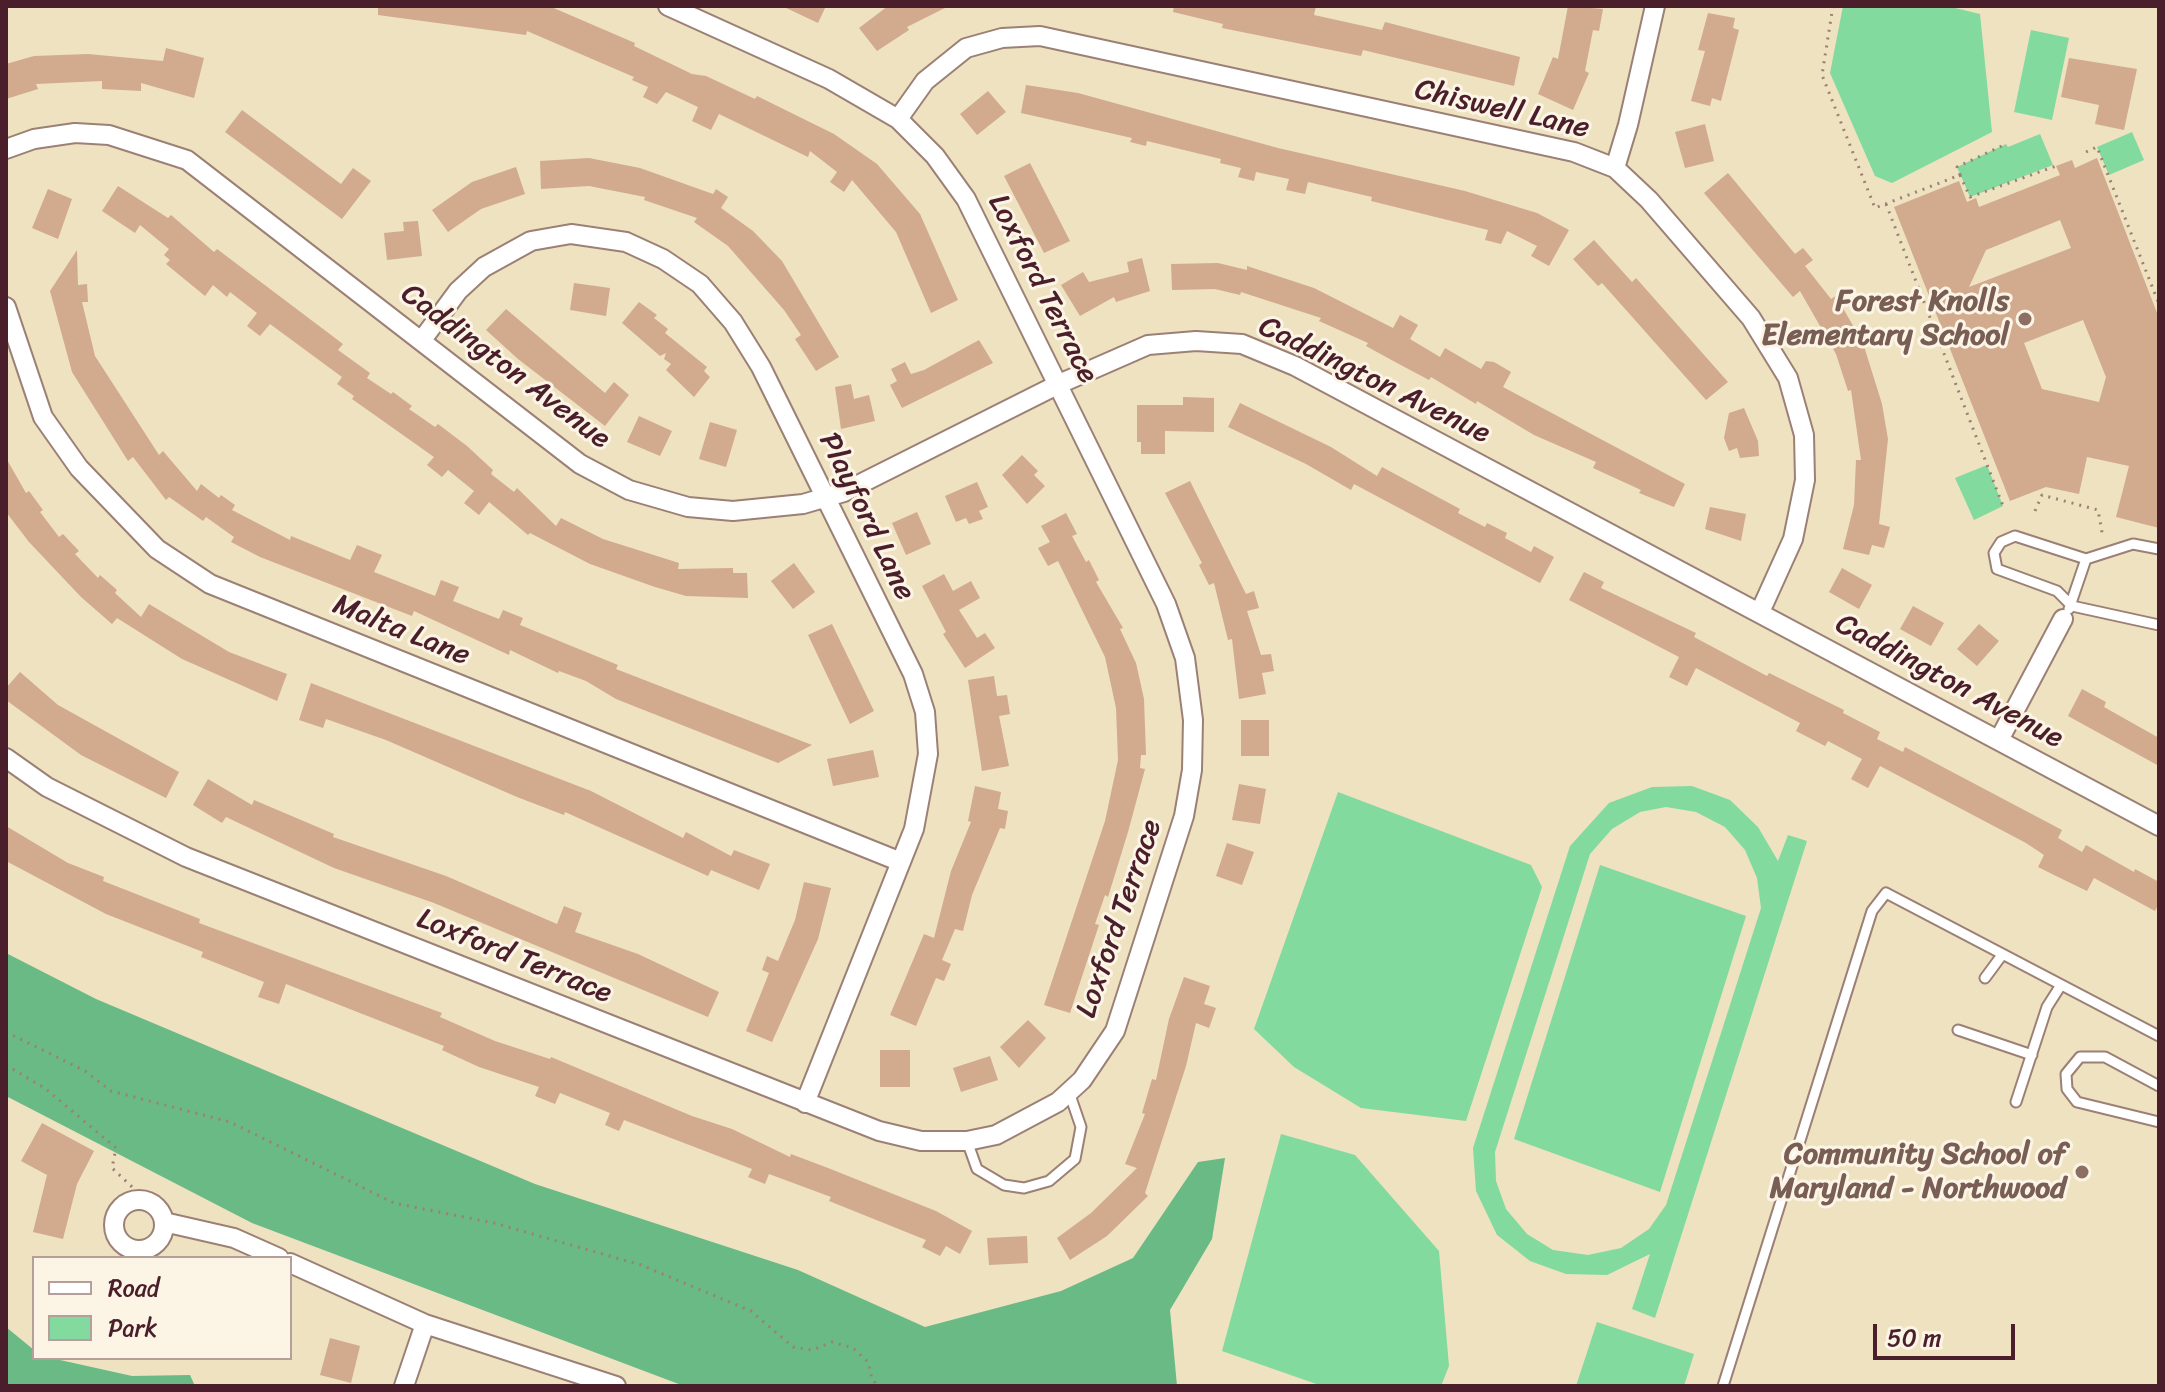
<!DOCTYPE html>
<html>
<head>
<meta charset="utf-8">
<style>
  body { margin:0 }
  #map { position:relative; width:2165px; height:1392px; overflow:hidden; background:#eee2c1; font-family:Sriracha,sans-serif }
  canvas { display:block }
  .frame { position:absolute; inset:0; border:8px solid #4a1f2b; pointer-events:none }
  .legend { position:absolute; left:32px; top:1256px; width:260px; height:104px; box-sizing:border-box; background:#fcf5e5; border:2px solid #b59f9b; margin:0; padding:10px 14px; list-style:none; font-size:24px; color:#4a1f2b }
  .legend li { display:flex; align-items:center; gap:16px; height:40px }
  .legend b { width:40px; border:2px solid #b59f9b }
  .scale { position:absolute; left:1873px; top:1324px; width:142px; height:36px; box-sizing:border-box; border:4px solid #4a1f2b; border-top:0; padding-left:10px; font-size:24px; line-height:28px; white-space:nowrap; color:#4a1f2b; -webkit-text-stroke:6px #fcf5e5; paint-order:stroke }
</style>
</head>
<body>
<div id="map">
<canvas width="2165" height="1392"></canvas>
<div class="frame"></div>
<ul class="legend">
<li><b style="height:10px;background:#fff"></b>Road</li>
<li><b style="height:22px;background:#82da9e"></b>Park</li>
</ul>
<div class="scale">50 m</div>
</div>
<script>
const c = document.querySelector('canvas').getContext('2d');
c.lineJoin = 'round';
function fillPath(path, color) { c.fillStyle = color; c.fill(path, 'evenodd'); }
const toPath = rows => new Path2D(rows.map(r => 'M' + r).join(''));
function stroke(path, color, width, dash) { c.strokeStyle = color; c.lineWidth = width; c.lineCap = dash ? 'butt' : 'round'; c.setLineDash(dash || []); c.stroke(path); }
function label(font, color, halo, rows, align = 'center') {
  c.font = font + ' Sriracha,sans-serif'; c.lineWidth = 6; c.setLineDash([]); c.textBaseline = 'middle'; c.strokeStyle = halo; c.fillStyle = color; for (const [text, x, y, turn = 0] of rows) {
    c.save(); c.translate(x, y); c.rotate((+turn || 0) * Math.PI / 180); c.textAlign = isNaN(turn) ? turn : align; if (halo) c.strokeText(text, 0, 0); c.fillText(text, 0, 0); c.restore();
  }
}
const green = toPath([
  [1843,6,1947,6,1980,14,1992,132,1892,183,1875,176,1830,73],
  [2031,30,2069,38,2052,120,2014,112],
  [2132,132,2144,160,2109,175,2097,147],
  [2040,134,2053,165,1970,197,1957,167,2006,144,2008,147],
  [1987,465,2003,506,1974,520,1955,478],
  [1692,786,1730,800,1758,827,1778,861,1788,835,1807,841,1655,1318,1632,1309,1650,1254,1607,1275,1566,1274,1530,1261,1497,1235,1476,1191,1473,1148,1570,846,1609,803,1652,787],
  [1666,807,1696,812,1725,827,1745,850,1757,878,1761,908,1666,1205,1649,1229,1621,1248,1588,1255,1553,1250,1527,1234,1506,1209,1496,1181,1495,1152,1590,854,1612,829,1640,812],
  [1338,792,1531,865,1542,887,1466,1121,1361,1108,1294,1067,1254,1029],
  [1600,865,1746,916,1660,1192,1514,1139],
  [1281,1134,1355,1155,1439,1251,1449,1366,1441,1386,1322,1386,1222,1351],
  [1597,1322,1694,1354,1684,1386,1576,1386]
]);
const forest = toPath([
  [6,953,96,999,535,1184,798,1270,925,1327,1061,1291,1133,1258,1198,1162,1225,1158,1212,1239,1170,1310,1177,1386,684,1386,252,1223,6,1096],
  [6,1327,34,1350,34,1358,51,1358,132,1376,190,1375,195,1386,6,1386]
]);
const building = toPath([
  [378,6,549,6,635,43,634,46,692,74,706,76,755,99,757,96,834,134,877,164,920,214,958,300,931,313,896,232,852,180,844,192,830,182,837,172,810,151,808,157,719,114,711,130,692,121,698,107,666,92,657,104,643,97,648,87,632,80,634,77,527,31,526,35,378,15],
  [782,6,826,6,818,23],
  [888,6,949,6,907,27,909,30,877,51,859,28],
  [1174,6,1316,6,1314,15,1382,30,1385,22,1520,57,1514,86,1363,50,1361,56,1222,28,1223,24,1173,12],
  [1568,6,1603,9,1599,31,1593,30,1585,71,1589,73,1573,110,1538,94,1553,57,1558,59],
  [1708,13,1735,18,1733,28,1739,30,1721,101,1712,98,1710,106,1691,101,1705,51,1698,50],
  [166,48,204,58,194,98,141,83,141,91,102,89,102,81,36,84,38,89,6,99,6,64,34,56,88,54,163,61],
  [2069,58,2137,69,2124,130,2095,124,2099,105,2061,97],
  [1026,85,1078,93,1278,148,1465,191,1537,213,1569,230,1549,266,1531,256,1537,246,1507,231,1501,244,1485,240,1488,230,1371,201,1372,197,1308,182,1305,194,1286,190,1289,179,1256,172,1254,181,1238,177,1241,168,1220,163,1221,159,1147,141,1146,146,1130,142,1132,138,1021,113],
  [988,91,1006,112,977,135,960,114],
  [242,110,341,184,353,168,371,181,342,219,225,132],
  [1705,124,1714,161,1685,168,1675,132],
  [589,158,640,168,713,194,716,189,728,197,721,208,753,231,782,261,839,357,816,371,795,339,801,335,784,310,728,246,694,222,697,218,644,200,645,197,589,186,541,189,540,161],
  [2097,158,2159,318,2159,528,2116,517,2129,466,2087,457,2079,494,2046,487,2010,501,1894,207,1959,181,1967,202,1976,198,1979,207,2060,175,2056,166,2072,160,2075,168],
  [2060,220,2071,248,1969,287,1986,250],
  [2083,320,2106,377,2099,402,2042,389,2024,343],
  [1030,163,1070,241,1044,253,1004,176],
  [516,167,525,194,481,209,448,232,432,210,472,182],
  [1728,173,1795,254,1803,248,1813,260,1805,266,1831,299,1836,296,1863,343,1882,404,1888,439,1879,524,1890,527,1884,548,1872,545,1869,555,1843,549,1854,505,1856,460,1861,460,1851,390,1848,391,1836,354,1800,291,1793,297,1704,193],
  [118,186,168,218,171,215,214,252,217,249,343,344,338,350,370,373,367,378,391,394,393,392,412,406,409,409,435,427,438,424,467,446,493,470,491,474,514,492,517,488,556,526,561,518,603,539,679,563,678,569,733,568,733,573,747,573,748,598,686,596,655,587,590,564,530,533,528,535,489,502,479,515,464,503,474,491,448,470,442,477,427,465,434,457,352,399,354,396,337,384,342,377,270,324,260,336,247,326,257,313,230,292,227,297,213,285,205,296,166,264,170,260,164,255,169,249,140,225,135,233,102,211],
  [48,189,72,199,58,239,32,228],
  [418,221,422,256,387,260,384,233,404,231,403,222],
  [1594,240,1632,282,1636,278,1728,382,1706,400,1602,283,1598,286,1573,259],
  [77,250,78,285,87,284,88,302,82,302,95,356,159,455,163,451,197,491,201,484,219,498,221,495,235,505,232,510,290,540,291,536,350,560,357,545,382,555,374,572,435,596,441,580,459,587,453,601,499,619,503,610,523,618,520,625,618,665,616,669,812,745,778,763,616,699,586,681,559,671,558,673,510,650,509,655,414,611,412,616,260,557,231,542,234,537,206,517,203,521,169,497,166,500,133,457,128,461,72,372,50,291],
  [1142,258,1150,291,1116,302,1114,297,1080,316,1061,285,1083,272,1089,282,1129,272,1127,262],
  [1218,263,1247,270,1247,266,1314,288,1393,328,1400,315,1418,325,1410,339,1440,357,1445,348,1481,369,1486,361,1494,362,1511,372,1503,387,1685,484,1674,507,1639,493,1641,490,1593,468,1596,462,1534,435,1477,401,1476,404,1431,377,1429,380,1397,363,1366,346,1368,343,1319,321,1321,318,1241,292,1240,295,1215,289,1172,290,1171,264],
  [574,283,610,288,606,316,570,310],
  [639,302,657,315,654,318,668,329,665,333,707,367,704,371,710,377,694,397,666,370,671,364,664,359,666,353,660,356,622,323],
  [506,309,605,393,614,382,629,395,605,426,518,359,486,330],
  [979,340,993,363,902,408,890,385,897,381,891,369,905,362,911,374,924,370],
  [851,384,854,399,869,395,875,421,841,429,835,387],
  [1183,397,1214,398,1214,432,1165,431,1165,454,1141,454,1141,442,1137,442,1137,405,1183,405],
  [1240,403,1331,447,1377,476,1382,467,1460,509,1458,513,1485,527,1487,523,1507,533,1505,538,1531,552,1534,546,1554,557,1540,583,1354,484,1351,490,1306,464,1228,427],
  [1744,408,1758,441,1759,456,1740,458,1737,448,1729,451,1724,438,1729,413],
  [639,416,672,431,660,456,627,442],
  [710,422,737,430,726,467,699,459],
  [1022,455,1038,471,1034,475,1045,486,1027,504,1002,475],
  [6,458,26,493,29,491,43,510,40,512,59,537,63,534,79,551,75,554,98,578,100,575,117,590,115,593,141,617,149,604,229,652,287,674,277,701,182,659,117,618,112,624,81,597,29,542,6,512],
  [1190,481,1246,594,1254,591,1259,608,1247,611,1261,655,1271,654,1274,671,1262,673,1266,694,1239,699,1232,639,1228,640,1214,583,1209,585,1199,565,1202,563,1165,493],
  [977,482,988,507,979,511,983,519,969,524,966,518,956,522,945,496],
  [1710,507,1746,514,1741,541,1705,529],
  [917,512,931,544,906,555,892,523],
  [1066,513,1077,534,1072,536,1086,562,1089,560,1099,580,1096,582,1123,628,1120,629,1136,663,1144,699,1146,755,1141,755,1140,768,1145,769,1128,832,1108,897,1105,895,1095,924,1099,925,1070,1013,1044,1005,1105,821,1118,760,1116,708,1105,657,1058,561,1048,566,1038,548,1050,542,1041,526],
  [794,563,815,592,793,609,771,581],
  [1842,568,1872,585,1859,609,1829,592],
  [1584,572,1604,582,1601,588,1696,633,1694,637,1767,676,1769,673,1844,710,1843,713,1880,732,1877,739,1903,752,1905,747,2062,830,2058,838,2082,852,2086,845,2134,872,2135,869,2159,882,2159,903,2155,911,2094,878,2087,891,2056,876,2038,867,2044,855,2026,843,1880,766,1868,788,1851,779,1862,759,1828,741,1825,746,1796,731,1800,723,1696,668,1687,686,1669,677,1679,657,1569,600],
  [944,574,953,591,971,581,980,598,959,610,977,638,985,633,995,648,965,668,943,634,946,632,922,586],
  [1913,606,1944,623,1931,646,1900,629],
  [832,624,874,711,850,724,808,635],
  [1979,624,1999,641,1977,666,1957,649],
  [20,672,58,705,179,772,166,798,81,755,6,700,6,688],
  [994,676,997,696,1007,695,1010,714,999,716,1009,766,982,771,968,680],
  [311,683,591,791,683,838,686,832,731,856,734,850,770,864,759,890,711,870,708,876,565,812,564,815,517,797,386,740,326,719,323,728,299,720],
  [2082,689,2106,702,2104,707,2159,738,2159,766,2068,716],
  [1241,720,1269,720,1269,756,1241,756],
  [873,750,879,777,833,786,827,759],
  [208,779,252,805,254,800,334,834,333,837,446,876,557,924,564,906,582,913,575,932,638,954,719,992,708,1017,434,903,334,868,226,817,222,823,193,805],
  [1239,784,1266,789,1260,824,1232,820],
  [975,786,1001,792,998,809,1008,811,1005,829,1000,828,972,895,963,931,955,929,942,960,951,964,944,981,936,978,916,1026,890,1015,924,934,934,938,951,871,971,822,968,821],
  [6,826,68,863,104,877,103,881,200,919,199,923,442,1013,440,1017,495,1041,550,1059,551,1057,692,1116,732,1129,790,1157,791,1154,828,1168,936,1211,972,1231,960,1254,946,1246,940,1256,922,1247,926,1240,829,1201,831,1197,769,1174,765,1184,748,1177,752,1169,624,1120,619,1131,605,1125,610,1113,560,1093,555,1104,535,1096,539,1087,479,1067,442,1050,444,1046,286,984,279,1004,258,997,264,982,201,957,203,952,106,914,6,861],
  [1227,843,1254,852,1242,885,1216,876],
  [804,882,831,888,818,939,772,1042,746,1031,769,973,762,970,767,956,778,961,795,920],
  [1184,977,1210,986,1204,1004,1216,1008,1209,1028,1196,1023,1186,1066,1145,1193,1148,1196,1107,1236,1070,1260,1057,1238,1091,1213,1137,1168,1125,1164,1145,1114,1142,1113,1152,1079,1156,1080,1169,1019],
  [1028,1020,1046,1038,1019,1068,1000,1047],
  [880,1050,910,1050,910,1087,880,1087],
  [990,1056,998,1080,961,1092,953,1068],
  [42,1123,94,1151,77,1184,63,1239,33,1232,47,1175,21,1161],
  [1027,1236,1028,1263,989,1265,987,1238],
  [330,1338,360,1346,351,1383,320,1375]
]);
const path = toPath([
  [1833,6,1822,75,1875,208,1960,175,1957,167,2006,144],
  [2086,152,2097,147,2159,304],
  [1960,175,1970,197,2056,166],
  [1886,204,2003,506],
  [2035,511,2042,495,2098,510,2103,538],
  [6,1032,85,1071,111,1091,230,1122,394,1203,494,1223,641,1265,751,1311,793,1347,812,1350,832,1342,853,1348,868,1362,872,1379,878,1386],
  [6,1065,46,1089,116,1148,112,1168,146,1200]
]);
const service = toPath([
  [2159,549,2133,544,2086,559,2015,536,2001,542,1994,553,1997,569,2057,591,2072,606,2159,625],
  [2069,609,2086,559],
  [1985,978,2002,955],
  [1958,1030,2032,1055],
  [2159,1086,2105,1057,2080,1057,2066,1074,2067,1089,2077,1102,2159,1122],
  [2016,1102,2047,1007,2061,985],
  [967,1141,977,1169,1004,1185,1024,1188,1049,1181,1075,1159,1081,1127,1069,1092],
  [1723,1386,1872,911,1886,893,2159,1036]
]);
const minor = toPath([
  [898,119,925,81,966,48,1002,38,1040,36,1574,152,1615,168,1649,200,1751,318,1788,378,1804,435,1805,480,1793,539,1760,612],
  [6,149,34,139,75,133,109,135,187,160,580,464,629,490,688,507,733,511,803,504,844,492,1059,384,1148,345,1196,341,1242,344,1295,366,2159,826],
  [1615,168,1628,125,1655,6],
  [6,307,43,417,79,468,157,549,210,584,901,862],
  [422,340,458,291,484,267,531,241,571,234,626,242,663,259,700,284,733,322,761,367,913,674,925,712,928,754,914,829,805,1103],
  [1999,740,2063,619],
  [6,758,47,787,186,857,879,1131,921,1141,967,1141,996,1135,1058,1102,1082,1080,1115,1031,1184,816,1192,770,1193,720,1185,658,1166,604,966,199,935,156,898,119,829,79,668,6],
  '114 1225a25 25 0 1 1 50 0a25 25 0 1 1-50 0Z',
  [164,1222,234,1238,279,1258],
  [290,1263,425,1324,616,1386],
  [404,1386,425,1324]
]);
const markers = [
  [2025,319,8,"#8d6e63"],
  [2082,1172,8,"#8d6e63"]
];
const streetNames = [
  ["Chiswell Lane",1502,110,13],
  ["Loxford Terrace",1042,289,63],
  ["Caddington Avenue",505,367,37],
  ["Caddington Avenue",1374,381,26],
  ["Playford Lane",866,517,64],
  ["Malta Lane",401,631,22],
  ["Caddington Avenue",1949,682,28],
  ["Loxford Terrace",1120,919,-71],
  ["Loxford Terrace",514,957,22]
];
const educationNames = [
  ["Forest Knolls",2009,302],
  ["Elementary School",2009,336],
  ["Community School of",2066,1155],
  ["Maryland - Northwood",2066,1189]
];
fillPath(green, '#82da9e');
fillPath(forest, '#69ba85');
fillPath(building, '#d2aa8e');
stroke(service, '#9c8076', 13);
stroke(minor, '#9c8076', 22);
stroke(path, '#9c8076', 3, [2, 6]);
stroke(service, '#fff', 9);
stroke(minor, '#fff', 18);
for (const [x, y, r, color] of markers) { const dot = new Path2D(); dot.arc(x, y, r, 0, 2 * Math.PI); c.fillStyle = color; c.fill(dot); stroke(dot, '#fcf5e5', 3); }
label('30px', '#4a1f2b', '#fcf5e5', streetNames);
label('bold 30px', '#785e54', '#fcf5e5', educationNames, 'right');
</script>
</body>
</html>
